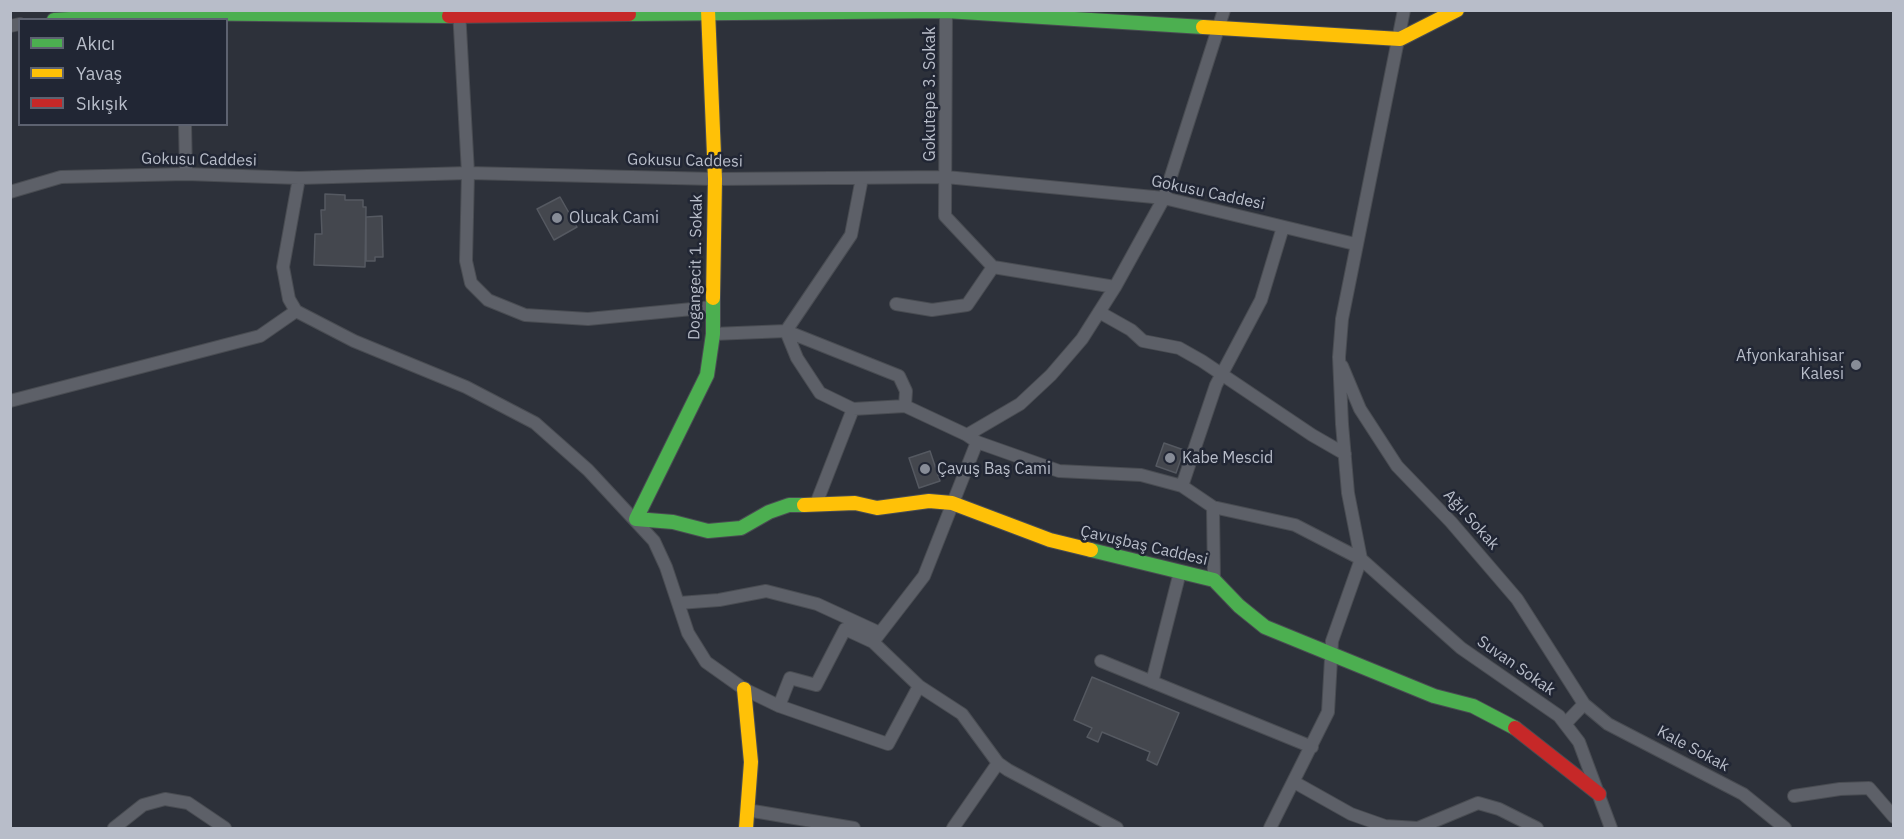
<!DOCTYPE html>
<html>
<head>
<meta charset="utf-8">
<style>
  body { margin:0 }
  #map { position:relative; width:1904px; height:839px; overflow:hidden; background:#2d313a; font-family:"IBM Plex Sans",sans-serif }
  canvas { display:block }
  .frame { position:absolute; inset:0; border:12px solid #b8bdc9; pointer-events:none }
  .legend { position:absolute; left:18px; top:18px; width:210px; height:108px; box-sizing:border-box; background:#212634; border:2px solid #5d6270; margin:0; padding:8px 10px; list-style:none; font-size:18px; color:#b8bdc9 }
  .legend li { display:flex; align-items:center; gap:12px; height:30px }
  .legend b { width:30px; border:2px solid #5d6270 }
</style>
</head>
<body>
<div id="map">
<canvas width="1904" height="839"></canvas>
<div class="frame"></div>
<ul class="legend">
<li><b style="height:8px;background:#4caf50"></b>Akıcı</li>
<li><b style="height:8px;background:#ffc107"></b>Yavaş</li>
<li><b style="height:8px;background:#c62828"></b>Sıkışık</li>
</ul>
</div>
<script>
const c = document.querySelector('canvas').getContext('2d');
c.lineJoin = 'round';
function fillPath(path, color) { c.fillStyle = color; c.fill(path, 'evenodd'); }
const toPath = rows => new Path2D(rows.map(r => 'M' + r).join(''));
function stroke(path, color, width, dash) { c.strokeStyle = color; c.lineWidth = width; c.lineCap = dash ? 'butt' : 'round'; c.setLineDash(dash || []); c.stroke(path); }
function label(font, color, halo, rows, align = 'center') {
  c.font = font + ' "IBM Plex Sans",sans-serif'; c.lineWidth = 5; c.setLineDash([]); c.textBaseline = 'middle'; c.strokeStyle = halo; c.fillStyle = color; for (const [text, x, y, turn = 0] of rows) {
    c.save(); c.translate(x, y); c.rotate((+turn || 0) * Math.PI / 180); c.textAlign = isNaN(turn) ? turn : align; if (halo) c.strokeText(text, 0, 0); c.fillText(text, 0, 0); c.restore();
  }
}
const building = toPath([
  [325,194,345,195,345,200,363,200,363,207,366,207,365,267,314,265,315,234,322,234,321,210,325,210,325,194],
  [560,197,577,227,554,240,537,209,560,197],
  [382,216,383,257,375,257,375,261,366,261,366,217,382,216],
  [1164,443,1184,450,1176,473,1156,466,1164,443],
  [930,451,940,481,919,488,909,458,930,451],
  [1092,677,1179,713,1157,765,1147,760,1150,752,1102,732,1098,742,1087,737,1092,728,1074,720,1092,677]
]);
const street = toPath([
  [459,10,468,173,466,261,471,283,488,300,525,315,588,319,713,307],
  [946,11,945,216,993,267,1115,287],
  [10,26,20,24],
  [185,124,186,174],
  [299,178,283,267,289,299,296,311,354,341,466,387,535,423,588,470,654,541,666,567,688,633,706,662,744,689,779,706,888,744,919,686],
  [862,178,851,235,786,331,797,358,820,393,853,409,905,406],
  [10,192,61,177,186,174,299,178,468,173,715,179,946,177,1164,198,1355,244],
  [896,304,932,310,967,305,993,267],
  [1099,312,1131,330,1143,341,1179,348,1202,361,1312,435,1345,454],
  [713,334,786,331,899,376,906,391,905,406,967,435,977,442,1059,471,1141,475,1182,486,1213,507,1295,525,1361,559,1461,648,1559,716,1579,742,1611,828],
  [1342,366,1360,409,1397,466,1451,522,1517,599,1584,704,1608,724,1743,794,1785,828],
  [10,401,260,336,296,311],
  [967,435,1020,404,1051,375,1082,339,1115,287,1164,198,1224,10],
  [1182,486,1216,385,1261,300,1283,227],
  [816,504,853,409],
  [1213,507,1214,580],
  [679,603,719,600,766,591,817,604,880,633],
  [873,642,919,686,962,714,998,763,1008,770,1117,828],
  [1101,661,1312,747],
  [1152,682,1180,572],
  [779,706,790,678,816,685,845,629,873,642,924,576,977,442],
  [1565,724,1584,704],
  [1294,782,1351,814,1385,826,1418,828],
  [1794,796,1840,789,1869,788,1894,817],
  [747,810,854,828],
  [114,828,143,805,165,799,188,803,225,828],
  [953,828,998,763],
  [1270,828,1328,712,1332,641,1361,559,1348,493,1342,424,1339,357,1342,319,1404,10],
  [1418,828,1478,803,1499,809,1537,828]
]);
const fast = toPath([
  [629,14,946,11,1203,27],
  [54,20,168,13,449,16],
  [713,298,713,334,707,375,636,519,673,522,708,531,741,528,769,512,789,505,804,505],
  [1091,550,1214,580,1239,606,1265,627,1434,696,1473,706,1515,728]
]);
const slow = toPath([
  [708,10,715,179,713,298],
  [1203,27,1400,39,1457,10],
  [804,505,855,503,877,508,929,501,952,503,1050,540,1091,550],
  [744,689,751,762,746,828]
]);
const jam = toPath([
  [449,16,629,14],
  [1515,728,1599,794]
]);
const markers = [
  [557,218,6,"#878c97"],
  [1856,365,6,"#878c97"],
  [1170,458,6,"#878c97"],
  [925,469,6,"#878c97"]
];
const streetNames = [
  ["Gokutepe 3. Sokak",930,94,-90],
  ["Gokusu Caddesi",199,160,1],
  ["Gokusu Caddesi",685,161,1],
  ["Gokusu Caddesi",1208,193,12],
  ["Dogangecit 1. Sokak",696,267,-89],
  ["Ağıl Sokak",1471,520,48],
  ["Çavuşbaş Caddesi",1144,546,13],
  ["Suvan Sokak",1516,666,35],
  ["Kale Sokak",1693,749,28]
];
const poiNames = [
  ["Olucak Cami",569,218],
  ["Afyonkarahisar",1844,356,"right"],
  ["Kalesi",1844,374,"right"],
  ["Kabe Mescid",1182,458],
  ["Çavuş Baş Cami",937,469]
];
fillPath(building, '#44474e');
stroke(building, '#555961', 1.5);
stroke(street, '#494c52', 14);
stroke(fast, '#494c52', 16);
stroke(slow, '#494c52', 16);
stroke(jam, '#494c52', 16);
stroke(street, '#5d6068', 12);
stroke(fast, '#4caf50', 14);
stroke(slow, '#ffc107', 14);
stroke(jam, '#c62828', 14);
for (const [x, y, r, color] of markers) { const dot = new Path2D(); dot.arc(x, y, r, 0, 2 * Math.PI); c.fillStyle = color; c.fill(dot); stroke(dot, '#212634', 2); }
label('16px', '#b8bdc9', '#212634', streetNames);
label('16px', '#b8bdc9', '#212634', poiNames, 'left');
</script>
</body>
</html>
